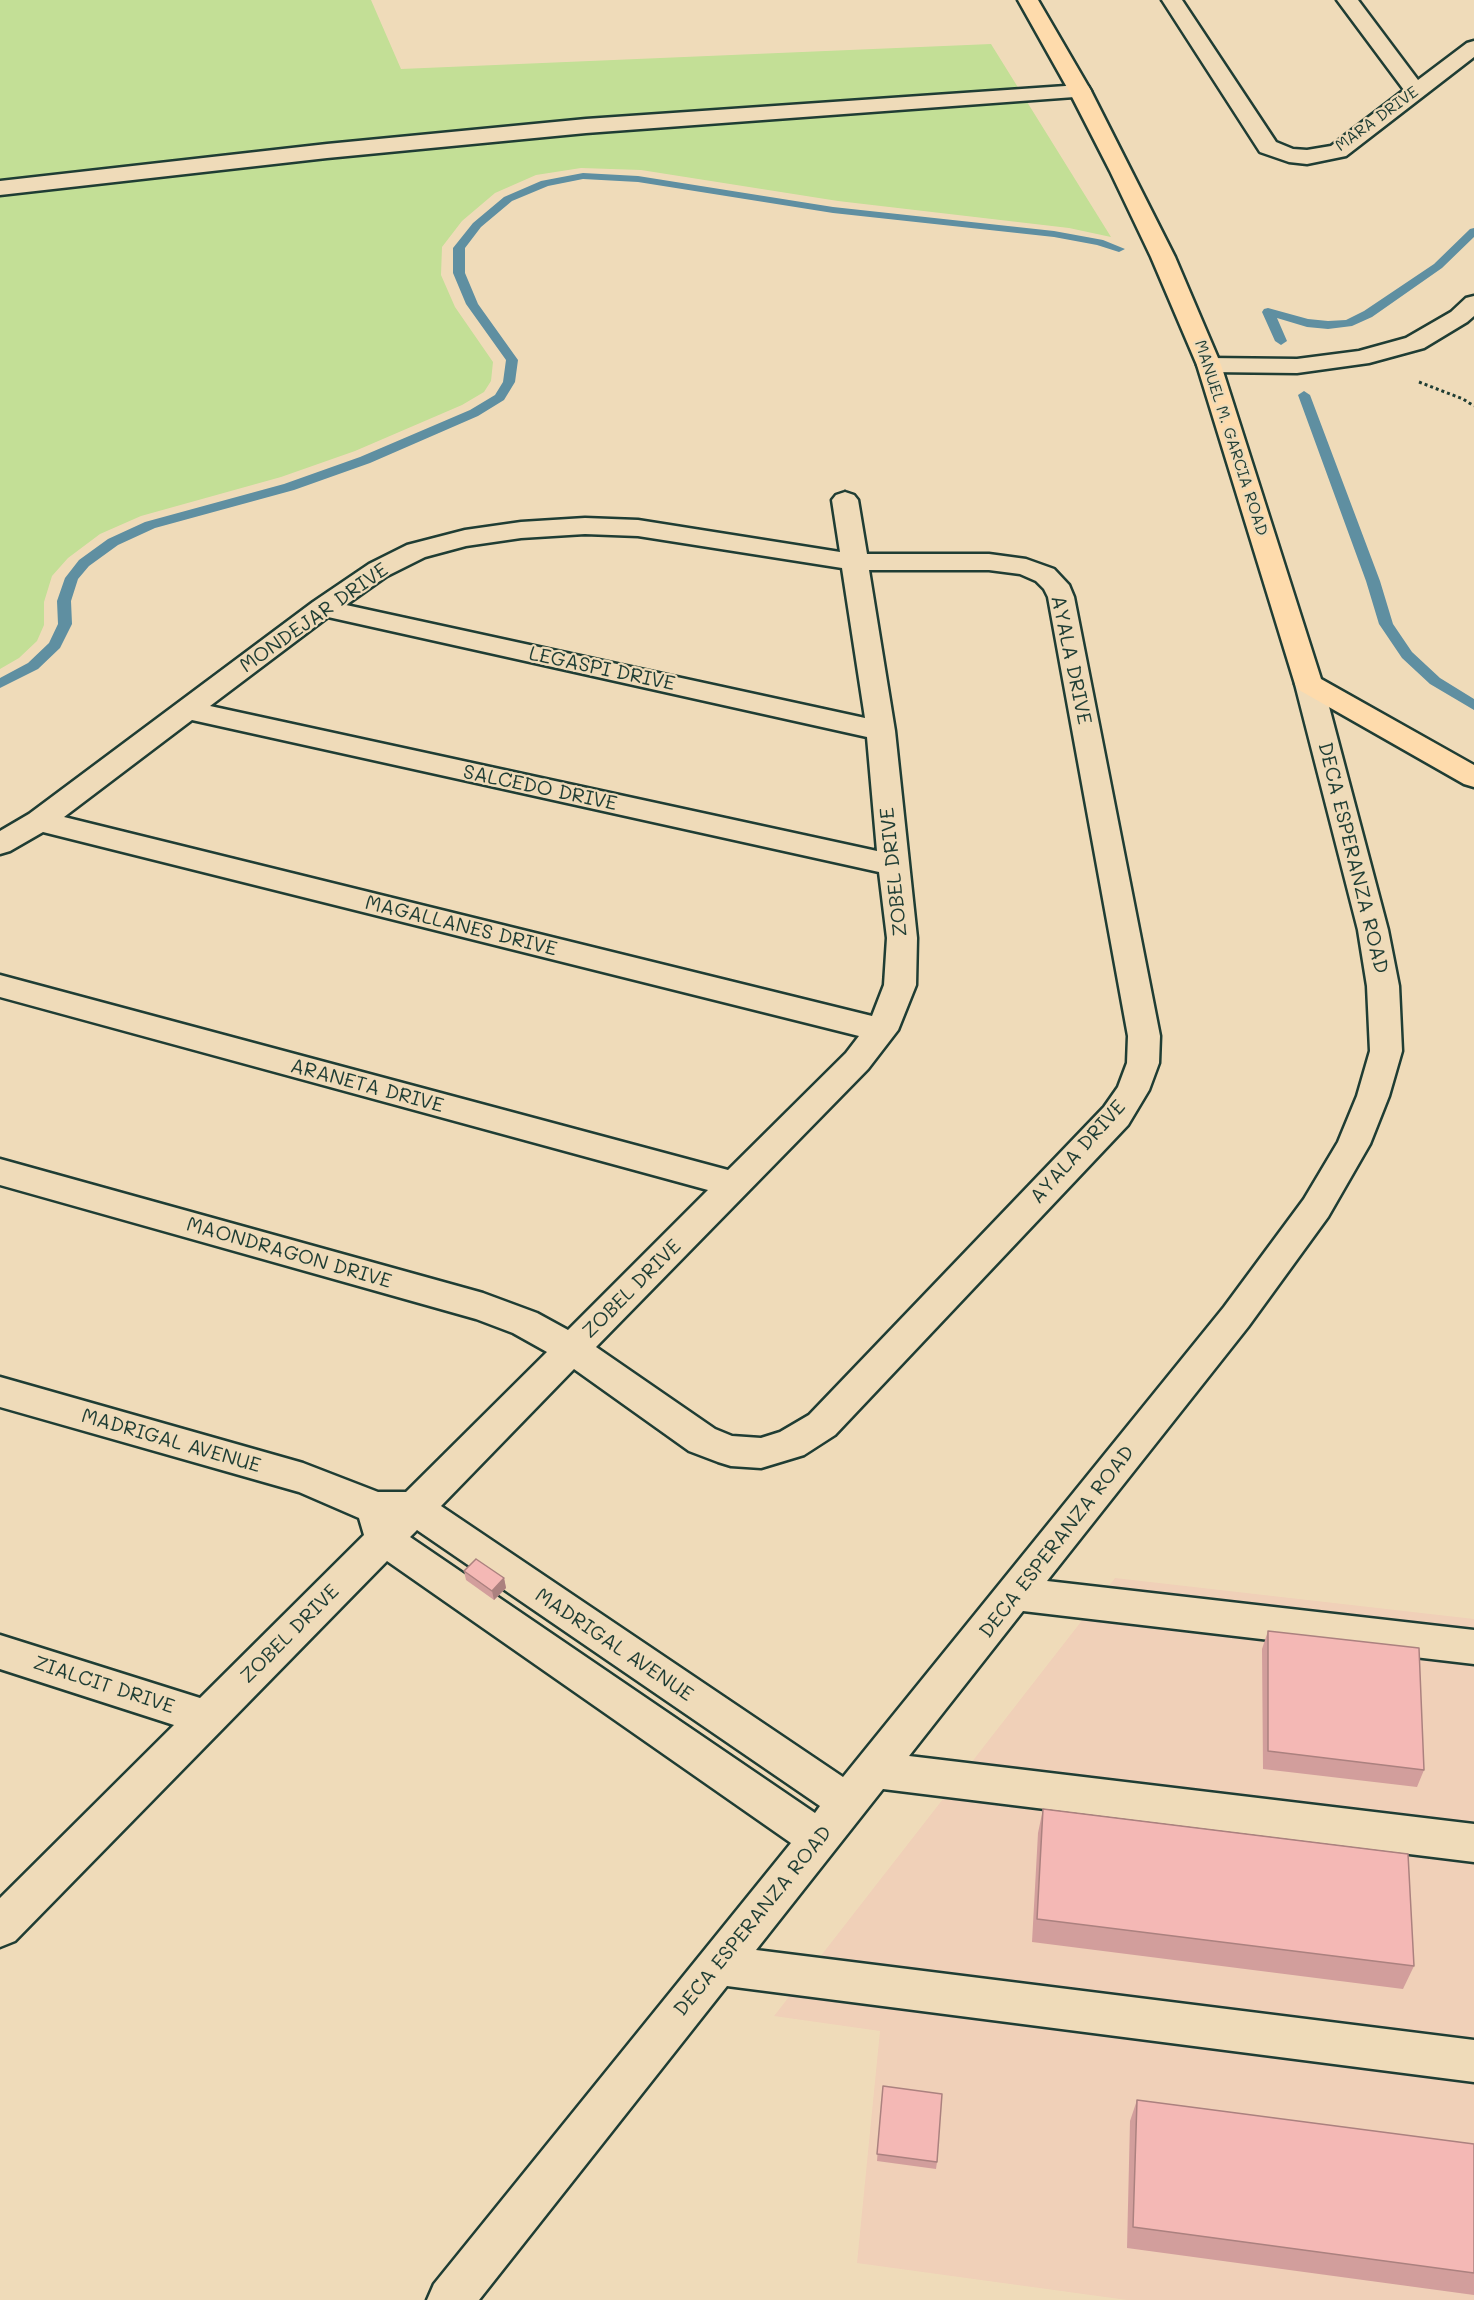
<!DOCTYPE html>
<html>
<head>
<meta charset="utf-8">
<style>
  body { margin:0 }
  canvas { display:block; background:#efdbb9 }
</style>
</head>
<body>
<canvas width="1474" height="2300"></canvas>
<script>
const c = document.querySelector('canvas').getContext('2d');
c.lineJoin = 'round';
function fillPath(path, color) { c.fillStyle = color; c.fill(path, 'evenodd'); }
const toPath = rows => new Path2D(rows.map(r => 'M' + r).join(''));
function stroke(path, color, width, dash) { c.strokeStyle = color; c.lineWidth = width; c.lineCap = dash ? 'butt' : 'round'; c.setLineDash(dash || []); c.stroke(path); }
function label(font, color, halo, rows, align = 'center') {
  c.font = font + ' Mali,sans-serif'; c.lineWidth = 4.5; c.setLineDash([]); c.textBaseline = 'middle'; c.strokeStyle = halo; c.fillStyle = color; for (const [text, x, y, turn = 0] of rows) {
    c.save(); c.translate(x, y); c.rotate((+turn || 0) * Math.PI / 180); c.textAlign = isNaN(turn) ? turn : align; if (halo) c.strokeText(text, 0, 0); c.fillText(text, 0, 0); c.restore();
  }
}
const built = toPath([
  [1115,1578,1474,1619,1474,2300,1127,2300,857,2263,880,2031,774,2016]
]);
const green = toPath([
  [0,0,371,0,401,69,991,44,1111,237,1069,228,838,201,641,170,581,168,536,175,495,193,462,221,442,247,441,275,455,307,493,362,491,381,484,392,462,405,355,451,281,477,141,516,100,534,68,558,52,576,44,602,44,625,37,641,19,658,0,669]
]);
const stream = toPath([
  [583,173,638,176,833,207,1054,231,1103,240,1125,249,1119,252,1097,245,1054,237,833,213,638,182,583,179,548,186,512,201,481,227,465,248,465,273,478,304,518,360,515,382,504,400,478,416,370,463,294,490,155,528,118,545,89,566,78,579,71,601,72,624,60,648,38,669,0,688,0,678,28,663,49,643,58,624,57,601,65,578,79,560,108,539,145,522,284,484,360,457,470,410,495,395,503,382,506,360,466,304,453,273,453,248,473,223,504,197,541,181,583,173],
  [1474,228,1474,237,1442,268,1372,317,1352,326,1328,329,1307,327,1277,318,1287,341,1281,345,1275,341,1262,312,1264,309,1268,308,1308,319,1328,321,1346,320,1364,311,1434,264,1470,229,1474,228],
  [1304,391,1310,395,1380,581,1393,624,1412,652,1440,678,1474,699,1474,710,1430,684,1402,658,1379,624,1366,581,1298,395,1304,391]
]);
const path = toPath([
  [1419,382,1463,399,1474,406]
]);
const minor = toPath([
  [1162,0,1182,0,1276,142,1293,149,1307,150,1331,146,1404,90,1337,0,1358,0,1418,80,1467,43,1474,41,1474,57,1346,156,1307,164,1289,162,1260,152,1162,0],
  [1080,85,1088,86,1091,91,1088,96,586,133,327,158,0,195,0,181,327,144,586,119,1080,85],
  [1474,296,1474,316,1467,322,1424,348,1369,363,1297,373,1209,372,1200,370,1197,365,1200,360,1209,358,1297,359,1359,351,1406,338,1451,312,1466,298,1474,296],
  [845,492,854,495,858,500,867,554,989,554,1026,559,1054,569,1069,585,1074,597,1160,1036,1159,1063,1149,1090,1128,1125,835,1435,804,1455,761,1468,731,1466,718,1462,689,1451,574,1369,441,1506,843,1777,1224,1307,1304,1199,1338,1142,1357,1096,1370,1051,1367,986,1358,930,1295,684,1299,678,1309,675,1319,678,1323,684,1388,930,1399,986,1402,1051,1389,1096,1370,1144,1328,1217,1248,1327,1047,1581,1474,1630,1474,1664,1023,1611,909,1756,1474,1824,1474,1862,883,1789,756,1950,1474,2040,1474,2082,727,1986,479,2300,427,2300,434,2284,791,1843,387,1561,15,1941,0,1947,0,1898,174,1725,0,1669,0,1635,200,1698,364,1535,359,1518,299,1492,0,1407,0,1377,303,1463,378,1492,406,1492,547,1352,513,1333,476,1319,0,1185,0,1159,483,1293,537,1313,568,1330,708,1190,0,997,0,975,728,1170,846,1053,859,1036,43,832,10,851,0,854,0,831,29,814,313,602,369,564,407,545,465,530,521,522,585,518,638,520,840,552,832,500,836,495,845,492],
  [585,534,638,536,842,568,865,718,346,605,387,576,425,557,466,546,521,538,585,534],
  [869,570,989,570,1020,574,1036,581,1044,589,1048,597,1128,1036,1127,1063,1118,1087,1104,1107,809,1415,780,1432,761,1438,732,1436,715,1429,596,1347,868,1069,898,1030,916,985,917,938,895,731,869,570],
  [328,617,867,737,877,851,210,706,328,617],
  [192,720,879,872,887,938,884,985,872,1016,64,817,192,720],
  [417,1530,820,1806,815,1813,410,1537,417,1530]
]);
const major = toPath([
  [1018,0,1038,0,1091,91,1175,257,1221,365,1321,679,1474,765,1474,787,1464,784,1299,690,1295,684,1197,365,1151,257,1110,171,1069,91,1018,0]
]);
const wall = toPath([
  [464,1571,504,1578,506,1588,494,1600,466,1580],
  [1268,1631,1424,1770,1417,1787,1263,1769,1262,1649],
  [1043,1809,1414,1966,1403,1989,1032,1942,1038,1833],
  [883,2086,937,2162,936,2169,877,2161],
  [1137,2100,1474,2144,1474,2295,1127,2248,1130,2121]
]);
const shadedWall = toPath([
  [504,1578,506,1588,494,1600,492,1591]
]);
const building = toPath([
  [476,1559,504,1578,492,1591,464,1571,476,1559],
  [1268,1631,1419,1648,1424,1770,1268,1751,1268,1631],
  [1043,1809,1408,1854,1414,1966,1037,1919,1043,1809],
  [883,2086,942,2094,937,2162,877,2154,883,2086],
  [1137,2100,1474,2144,1474,2273,1133,2227,1137,2100]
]);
const farStreetnames = [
  ["MARA DRIVE",1377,119,-36],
  ["MANUEL M. GARCIA ROAD",1231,438,72]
];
const streetNames = [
  ["MONDEJAR DRIVE",314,618,-35],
  ["AYALA DRIVE",1071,660,78],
  ["LEGASPI DRIVE",602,669,12],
  ["SALCEDO DRIVE",540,788,12],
  ["DECA ESPERANZA ROAD",1353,858,76],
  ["ZOBEL DRIVE",894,872,-96],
  ["MAGALLANES DRIVE",461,926,14],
  ["ARANETA DRIVE",367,1086,15],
  ["AYALA DRIVE",1078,1152,-48],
  ["MAONDRAGON DRIVE",289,1253,16],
  ["ZOBEL DRIVE",632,1289,-45],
  ["MADRIGAL AVENUE",171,1441,16],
  ["DECA ESPERANZA ROAD",1057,1542,-52],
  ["ZOBEL DRIVE",290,1634,-45],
  ["MADRIGAL AVENUE",614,1645,34],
  ["ZIALCIT DRIVE",104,1685,18],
  ["DECA ESPERANZA ROAD",753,1921,-51]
];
fillPath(built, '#f0d0b8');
fillPath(green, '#c3df96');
fillPath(stream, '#5f8fa1');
stroke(minor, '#1f3d34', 5);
stroke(major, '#1f3d34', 5);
stroke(path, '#1f3d34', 3, [3, 3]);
fillPath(minor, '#efdbb9');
fillPath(major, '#fedbac');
fillPath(wall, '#d29e9c');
fillPath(shadedWall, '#ab817f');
fillPath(building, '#f4b8b5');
stroke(building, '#ab817f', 1.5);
label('16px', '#1f3d34', '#efdbb9', farStreetnames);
label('20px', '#1f3d34', '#efdbb9', streetNames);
</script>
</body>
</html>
